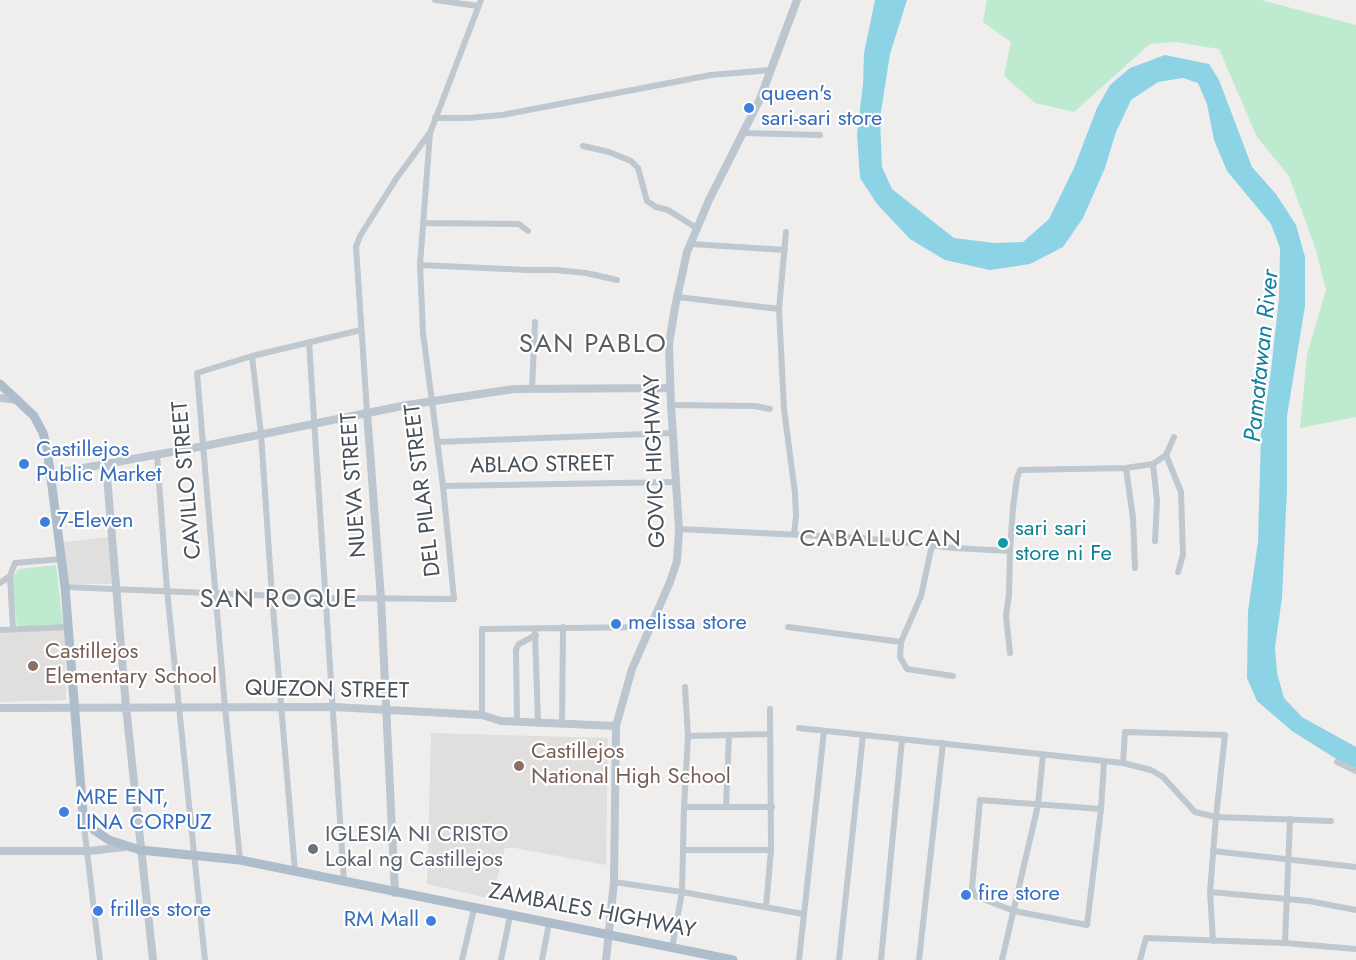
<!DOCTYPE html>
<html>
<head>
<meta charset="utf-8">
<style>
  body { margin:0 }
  canvas { display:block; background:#f0eded }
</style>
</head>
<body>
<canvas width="1356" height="960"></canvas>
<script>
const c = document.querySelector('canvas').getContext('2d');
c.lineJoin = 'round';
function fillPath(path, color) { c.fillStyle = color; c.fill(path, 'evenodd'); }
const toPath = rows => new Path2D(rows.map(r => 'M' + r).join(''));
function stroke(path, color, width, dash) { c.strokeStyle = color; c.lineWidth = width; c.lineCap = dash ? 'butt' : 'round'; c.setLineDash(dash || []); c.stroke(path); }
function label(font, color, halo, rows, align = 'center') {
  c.font = font + ' Jost,sans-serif'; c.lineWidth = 4.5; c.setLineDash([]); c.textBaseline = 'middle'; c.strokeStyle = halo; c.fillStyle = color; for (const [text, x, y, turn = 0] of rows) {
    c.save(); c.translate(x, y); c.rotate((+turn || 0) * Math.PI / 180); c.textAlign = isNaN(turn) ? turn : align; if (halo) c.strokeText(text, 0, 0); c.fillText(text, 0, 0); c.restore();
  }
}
const education = toPath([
  [109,537,112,584,68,584,64,542],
  [65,629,66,700,0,702,0,633],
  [431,733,608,738,606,865,515,848,505,848,492,899,427,884]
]);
const green = toPath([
  [987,0,1261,0,1356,25,1356,417,1300,428,1307,355,1326,290,1316,250,1289,176,1257,137,1219,49,1176,42,1150,44,1074,112,1035,103,1004,76,1011,42,983,22],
  [56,565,63,625,17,628,12,577,19,569]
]);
const water = toPath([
  [875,0,907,0,890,54,880,118,882,167,892,189,954,238,994,243,1023,242,1049,219,1074,168,1097,108,1110,85,1130,68,1165,55,1209,64,1219,80,1252,167,1276,194,1296,225,1305,257,1305,306,1287,416,1287,488,1282,598,1275,647,1277,673,1284,698,1302,717,1356,747,1356,768,1338,760,1292,731,1257,701,1247,678,1248,611,1258,542,1261,434,1270,379,1279,299,1280,248,1271,224,1227,171,1214,140,1207,104,1198,83,1183,78,1158,82,1131,100,1116,132,1105,168,1083,218,1063,247,1030,264,990,270,945,260,910,239,877,204,860,178,857,134,863,84,864,53]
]);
const street = toPath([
  [435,0,478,6],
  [435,118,468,118,502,115,711,75,771,70],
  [743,133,820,135],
  [583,146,609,152,631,161,638,168,647,201,656,207,668,210,698,229],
  [423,223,519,224,528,231],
  [786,232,779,309,784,409,795,493,796,516,794,534],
  [691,244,785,250],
  [420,265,528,270,556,270,586,273,617,280],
  [678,297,779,309],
  [309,342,344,882],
  [252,356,261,434,272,596,295,871],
  [532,389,535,322],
  [671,405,755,406,770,409],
  [367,412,356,247,360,236,396,179,429,134],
  [437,442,673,433],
  [157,455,167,590,205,960],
  [1166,455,1181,492,1183,555,1178,572],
  [1153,464,1157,501,1155,541],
  [1126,468,1133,518,1135,568],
  [443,486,677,482],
  [679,529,862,538,954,548,1010,551,1013,508,1017,478,1020,470,1126,468,1153,464,1166,455,1174,437],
  [932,545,921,596,901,642,900,657,907,669,953,676],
  [1010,551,1009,594,1006,616,1010,653],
  [0,583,10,576],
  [65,587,326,598,454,599,443,486,423,333,420,265,430,133,481,0],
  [788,627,901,642],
  [13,629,10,576,15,563,62,559],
  [0,630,69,627],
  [535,633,538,722],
  [482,715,482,629,649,627],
  [517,721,516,649,519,644,536,635],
  [562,723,563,627],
  [799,728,1123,763,1125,732,1225,735,1216,817,1195,812,1163,777,1151,770,1123,763],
  [688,736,769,734],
  [1337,762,1356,771],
  [684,807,772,807],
  [726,807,729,735],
  [1101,809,980,800,972,888,975,896,1014,911,1087,925,1101,809,1104,762],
  [83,818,100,960],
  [683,850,771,850],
  [1213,851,1356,867],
  [240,860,225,707,197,373,252,356,361,330],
  [614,882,682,892,803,914],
  [1210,892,1309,901,1356,910],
  [766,907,771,850,770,709],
  [1213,941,1210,892,1216,817,1331,821],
  [1285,943,1290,819],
  [672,948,682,892,684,807,688,736,685,687],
  [462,960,474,909],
  [501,960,510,916],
  [542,960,549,923],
  [799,960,824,731],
  [839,960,863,735],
  [881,960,902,740],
  [919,960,943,743],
  [1002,960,1038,805,1043,755],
  [1140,960,1146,938,1285,943,1356,949]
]);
const secondary = toPath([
  [0,398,18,400],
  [367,412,381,599,395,893],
  [106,464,126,707,153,960],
  [51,474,204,446,407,405,514,389,670,388],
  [0,708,334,707,482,715,501,721,616,726],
  [0,851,89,851,124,847],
  [606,960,614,882,616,726,632,669,670,582,677,561,679,529,671,405,669,344,675,307,687,252,709,200,760,99,797,0]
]);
const primary = toPath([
  [0,384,34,416,43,433,47,448,65,587,83,814,94,830,109,840,140,850,240,860,733,960]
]);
const markers = [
  [749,108,6,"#3f7fe0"],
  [24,464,6,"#3f7fe0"],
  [45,522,6,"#3f7fe0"],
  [1003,543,6,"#0f9aa8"],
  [616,624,6,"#3f7fe0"],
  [33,666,6,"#8d6e63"],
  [519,766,6,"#8d6e63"],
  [64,812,6,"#3f7fe0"],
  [313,849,6,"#6b7280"],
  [966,895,6,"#3f7fe0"],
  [98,911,6,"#3f7fe0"],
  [431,921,6,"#3f7fe0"]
];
const shopNames = [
  ["queen's",761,95],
  ["sari-sari store",761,120],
  ["Castillejos",36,451],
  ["Public Market",36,476],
  ["7-Eleven",57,522],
  ["melissa store",628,624],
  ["MRE ENT,",76,799],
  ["LINA CORPUZ",76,824],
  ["fire store",978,895],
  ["frilles store",110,911],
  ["RM Mall",419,921,"right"]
];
const streetNames = [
  ["GOVIC HIGHWAY",656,461,-92],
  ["ABLAO STREET",542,466,-1],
  ["CAVILLO STREET",188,480,-95],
  ["NUEVA STREET",355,485,-94],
  ["DEL PILAR STREET",424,490,-97],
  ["QUEZON STREET",327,691,1],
  ["ZAMBALES HIGHWAY",592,912,11]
];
const cultureNames = [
  ["sari sari",1015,530],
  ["store ni Fe",1015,555]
];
const educationNames = [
  ["Castillejos",45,653],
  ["Elementary School",45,678],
  ["Castillejos",531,753],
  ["National High School",531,778]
];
const worshipNames = [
  ["IGLESIA NI CRISTO",325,836],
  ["Lokal ng Castillejos",325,861]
];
const waterNames = [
  ["Pamatawan River",1263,356,-84]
];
const neighbourhoodNames = [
  ["CABALLUCAN",881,540]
];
const quarterNames = [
  ["SAN PABLO",593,346],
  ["SAN ROQUE",279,601]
];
fillPath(education, '#e1dede');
fillPath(green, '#beebcf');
fillPath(water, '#8dd3e6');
stroke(street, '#bfc7cf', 6);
stroke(secondary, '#bcc6d0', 8);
stroke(primary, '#aebdcb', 9);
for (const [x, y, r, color] of markers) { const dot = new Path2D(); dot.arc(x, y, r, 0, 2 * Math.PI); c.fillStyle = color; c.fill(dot); stroke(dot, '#fff', 2); }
label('22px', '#366cbe', '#fff', shopNames, 'left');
label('22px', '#475059', '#fff', streetNames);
label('22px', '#0d838f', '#fff', cultureNames, 'left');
label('22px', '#785e54', '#fff', educationNames, 'left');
label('22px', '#5b616d', '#fff', worshipNames, 'left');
label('italic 24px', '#15819e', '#fff', waterNames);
c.letterSpacing = '1.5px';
label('24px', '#5a5e62', '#fff', neighbourhoodNames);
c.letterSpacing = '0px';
c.letterSpacing = '1.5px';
label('26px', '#5a5e62', '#fff', quarterNames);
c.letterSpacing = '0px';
</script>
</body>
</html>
